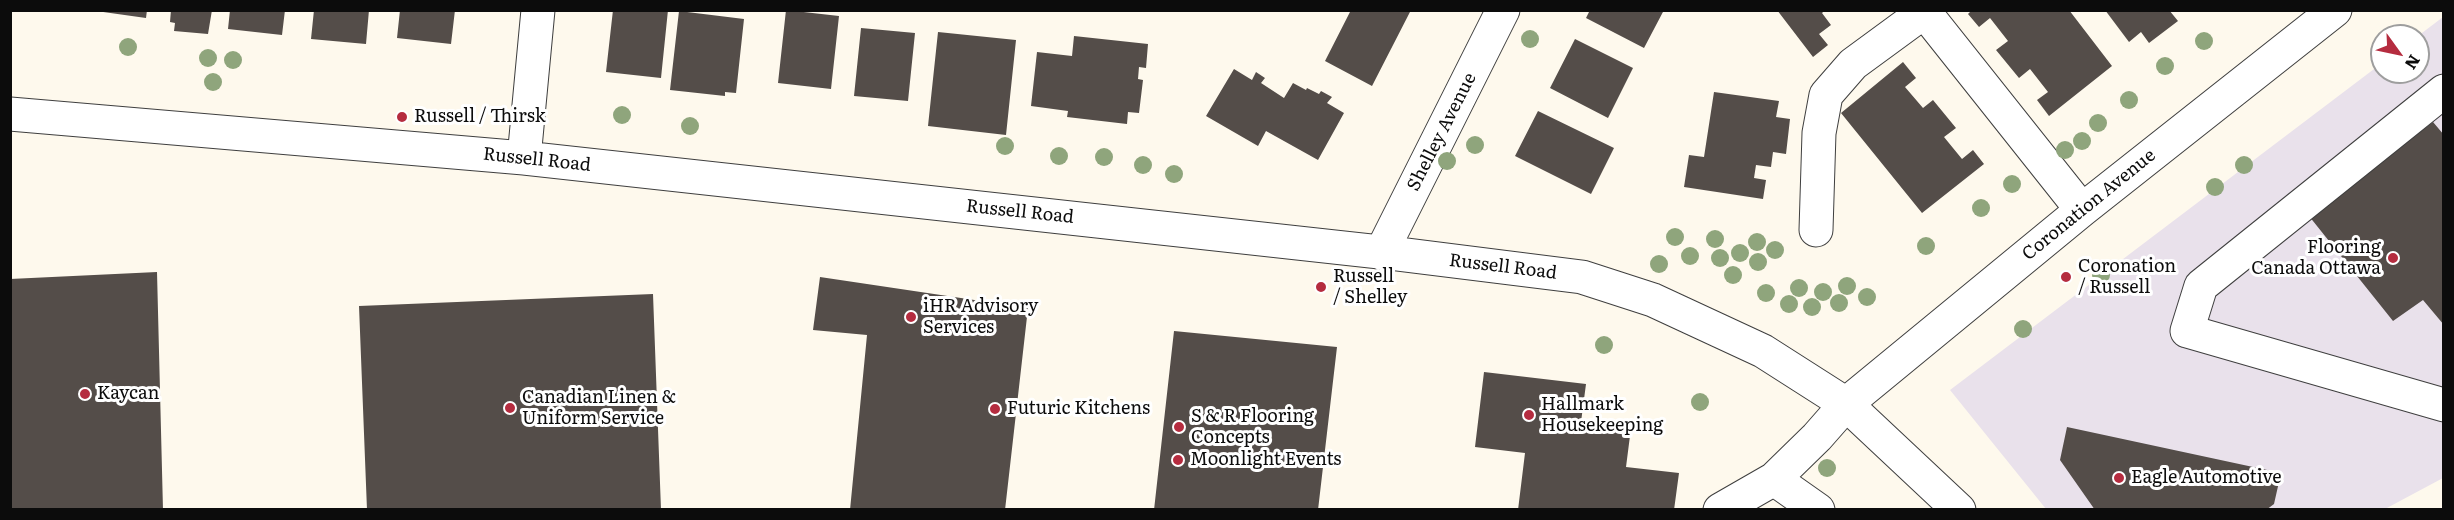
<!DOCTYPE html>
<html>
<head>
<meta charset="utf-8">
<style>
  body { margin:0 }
  #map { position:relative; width:2454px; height:520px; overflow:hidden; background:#fef9ed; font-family:Literata,serif }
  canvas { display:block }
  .frame { position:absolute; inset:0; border:12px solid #0c0c0c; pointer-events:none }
  .north { position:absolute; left:2370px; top:24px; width:60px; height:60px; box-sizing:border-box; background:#fff; border:2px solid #9e9e9e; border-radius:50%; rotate:123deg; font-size:16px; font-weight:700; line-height:24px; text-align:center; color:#0c0c0c }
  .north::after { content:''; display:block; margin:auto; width:21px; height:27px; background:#b52c3f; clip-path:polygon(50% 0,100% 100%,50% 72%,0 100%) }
</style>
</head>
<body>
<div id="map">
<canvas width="2454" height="520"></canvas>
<div class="frame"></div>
<div class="north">N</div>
</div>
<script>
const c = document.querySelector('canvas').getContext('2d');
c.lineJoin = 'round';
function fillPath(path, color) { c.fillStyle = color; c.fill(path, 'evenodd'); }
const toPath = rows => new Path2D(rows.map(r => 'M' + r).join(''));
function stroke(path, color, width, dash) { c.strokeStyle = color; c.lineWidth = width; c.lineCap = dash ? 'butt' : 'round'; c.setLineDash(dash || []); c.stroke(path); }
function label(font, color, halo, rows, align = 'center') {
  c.font = font + ' Literata,serif'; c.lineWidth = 6; c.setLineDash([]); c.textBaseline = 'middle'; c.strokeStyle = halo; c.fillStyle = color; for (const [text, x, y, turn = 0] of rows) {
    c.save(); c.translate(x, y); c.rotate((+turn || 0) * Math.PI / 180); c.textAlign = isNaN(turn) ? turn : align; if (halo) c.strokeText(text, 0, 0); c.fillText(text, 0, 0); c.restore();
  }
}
const industrial = toPath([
  [2443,17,2443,478,2385,509,2046,509,1950,390,2382,63,2382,72,2418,72,2418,36]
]);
const building = toPath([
  [89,10,147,10,146,18],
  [171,10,212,10,208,34,174,31,175,23,170,22],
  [230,10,285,10,282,35,228,29],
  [314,10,369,10,366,44,311,39],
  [400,10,455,10,451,44,397,38],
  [613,10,668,10,661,78,606,72],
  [786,10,839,16,831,89,778,83],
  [1351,10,1411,10,1372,86,1325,61],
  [1590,10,1664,10,1644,48,1586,18],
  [1777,10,1825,10,1822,13,1831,25,1819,34,1828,45,1813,57],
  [1972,10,2069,10,2112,66,2049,116,2037,100,2048,92,2030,69,2019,78,1996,50,2008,41,1990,18,1979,27,1968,14],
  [2105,10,2169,10,2178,21,2149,43,2141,32,2129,42],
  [679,11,744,19,736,93,725,92,725,96,670,90],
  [861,28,915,33,908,101,854,96],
  [938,32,1016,40,1006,135,928,126],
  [1074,36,1148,44,1146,68,1139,67,1138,79,1143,80,1139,113,1128,112,1127,124,1067,117,1068,111,1031,106,1037,52,1072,56],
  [1575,39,1633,68,1608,118,1550,88],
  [1903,62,1916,78,1905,87,1923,108,1933,100,1956,128,1944,137,1962,159,1973,150,1984,164,1922,213,1841,113],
  [1234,69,1252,80,1256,72,1265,78,1261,83,1284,98,1293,83,1306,90,1307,88,1319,94,1321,91,1332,97,1327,103,1344,113,1318,160,1266,131,1258,146,1206,116],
  [1714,92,1779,101,1776,117,1790,119,1786,154,1773,152,1771,167,1756,165,1754,178,1766,180,1763,199,1684,187,1689,155,1704,157],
  [1538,111,1614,148,1591,194,1515,156],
  [2433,122,2444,135,2444,325,2423,300,2393,321,2309,216],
  [157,272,163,510,10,510,10,279],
  [820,277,1028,308,1005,510,850,510,867,335,813,330],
  [653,294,661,510,367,510,359,306],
  [1174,331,1337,347,1318,510,1154,510],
  [1484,372,1586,384,1581,422,1631,428,1626,467,1679,473,1674,510,1518,510,1525,453,1475,447],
  [2067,427,2281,473,2274,504,2266,510,2095,510,2060,460]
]);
const minor = toPath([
  [1923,10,2082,210],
  [2444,91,2201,286,2187,331,2444,405],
  [10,114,524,158,1398,254,1582,277,1653,300,1763,351,1846,404,1959,510],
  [524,158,538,10],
  [1816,230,1819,133,1826,95,1853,64,1924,12],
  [1381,253,1503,10],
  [1774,479,1818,510],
  [1720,510,1774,479,1817,437,1846,404,2082,210,2335,10]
]);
const trees = [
  [1530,39],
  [2204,41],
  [128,47],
  [208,58],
  [233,60],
  [2165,66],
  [213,82],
  [2129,100],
  [622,115],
  [2098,123],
  [690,126],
  [2082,141],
  [1475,145],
  [1005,146],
  [2065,150],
  [1059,156],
  [1104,157],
  [1447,161],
  [1143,165],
  [2244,165],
  [1174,174],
  [2012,184],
  [2215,187],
  [1981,208],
  [1675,237],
  [1715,239],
  [1757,242],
  [1926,246],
  [1775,250],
  [1740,253],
  [1690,256],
  [1720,258],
  [1758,262],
  [1659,264],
  [1733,275],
  [2101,275],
  [1847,286],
  [1799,288],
  [1823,292],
  [1766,293],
  [1867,297],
  [1839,303],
  [1789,304],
  [1812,307],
  [2023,329],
  [1604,345],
  [1700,402],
  [1827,468]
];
const markers = [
  [402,117,6,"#b52c3f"],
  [2393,258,6,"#b52c3f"],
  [2066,277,6,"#b52c3f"],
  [1321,287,6,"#b52c3f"],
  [911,317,6,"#b52c3f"],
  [85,394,6,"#b52c3f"],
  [510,408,6,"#b52c3f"],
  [995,409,6,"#b52c3f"],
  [1529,415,6,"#b52c3f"],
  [1179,427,6,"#b52c3f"],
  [1178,460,6,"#b52c3f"],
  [2119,478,6,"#b52c3f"]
];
const poiNames = [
  ["Russell / Thirsk",414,117],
  ["Flooring",2381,248,"right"],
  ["Canada Ottawa",2381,269,"right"],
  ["Coronation",2078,267],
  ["/ Russell",2078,288],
  ["Russell",1333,277],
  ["/ Shelley",1333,298],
  ["iHR Advisory",923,307],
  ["Services",923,328],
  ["Kaycan",97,394],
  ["Canadian Linen &",522,398],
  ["Uniform Service",522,419],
  ["Hallmark",1541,405],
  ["Housekeeping",1541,426],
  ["Futuric Kitchens",1007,409],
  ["S & R Flooring",1191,417],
  ["Concepts",1191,438],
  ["Moonlight Events",1190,460],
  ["Eagle Automotive",2131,478]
];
const streetNames = [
  ["Shelley Avenue",1442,132,-63],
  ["Russell Road",537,160,6],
  ["Coronation Avenue",2089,205,-39],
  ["Russell Road",1020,212,6],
  ["Russell Road",1503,267,7]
];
fillPath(industrial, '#e9e1eb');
fillPath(building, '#544d49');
stroke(minor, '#3f3f3f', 35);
stroke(minor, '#fff', 33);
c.fillStyle = '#8fa57c';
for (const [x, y] of trees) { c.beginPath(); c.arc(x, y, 9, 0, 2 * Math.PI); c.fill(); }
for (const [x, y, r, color] of markers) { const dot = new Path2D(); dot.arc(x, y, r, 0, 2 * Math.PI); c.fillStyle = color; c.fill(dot); stroke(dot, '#fff', 2); }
label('18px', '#0c0c0c', '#fff', poiNames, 'left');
label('18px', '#0c0c0c', '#fff', streetNames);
</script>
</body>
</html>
